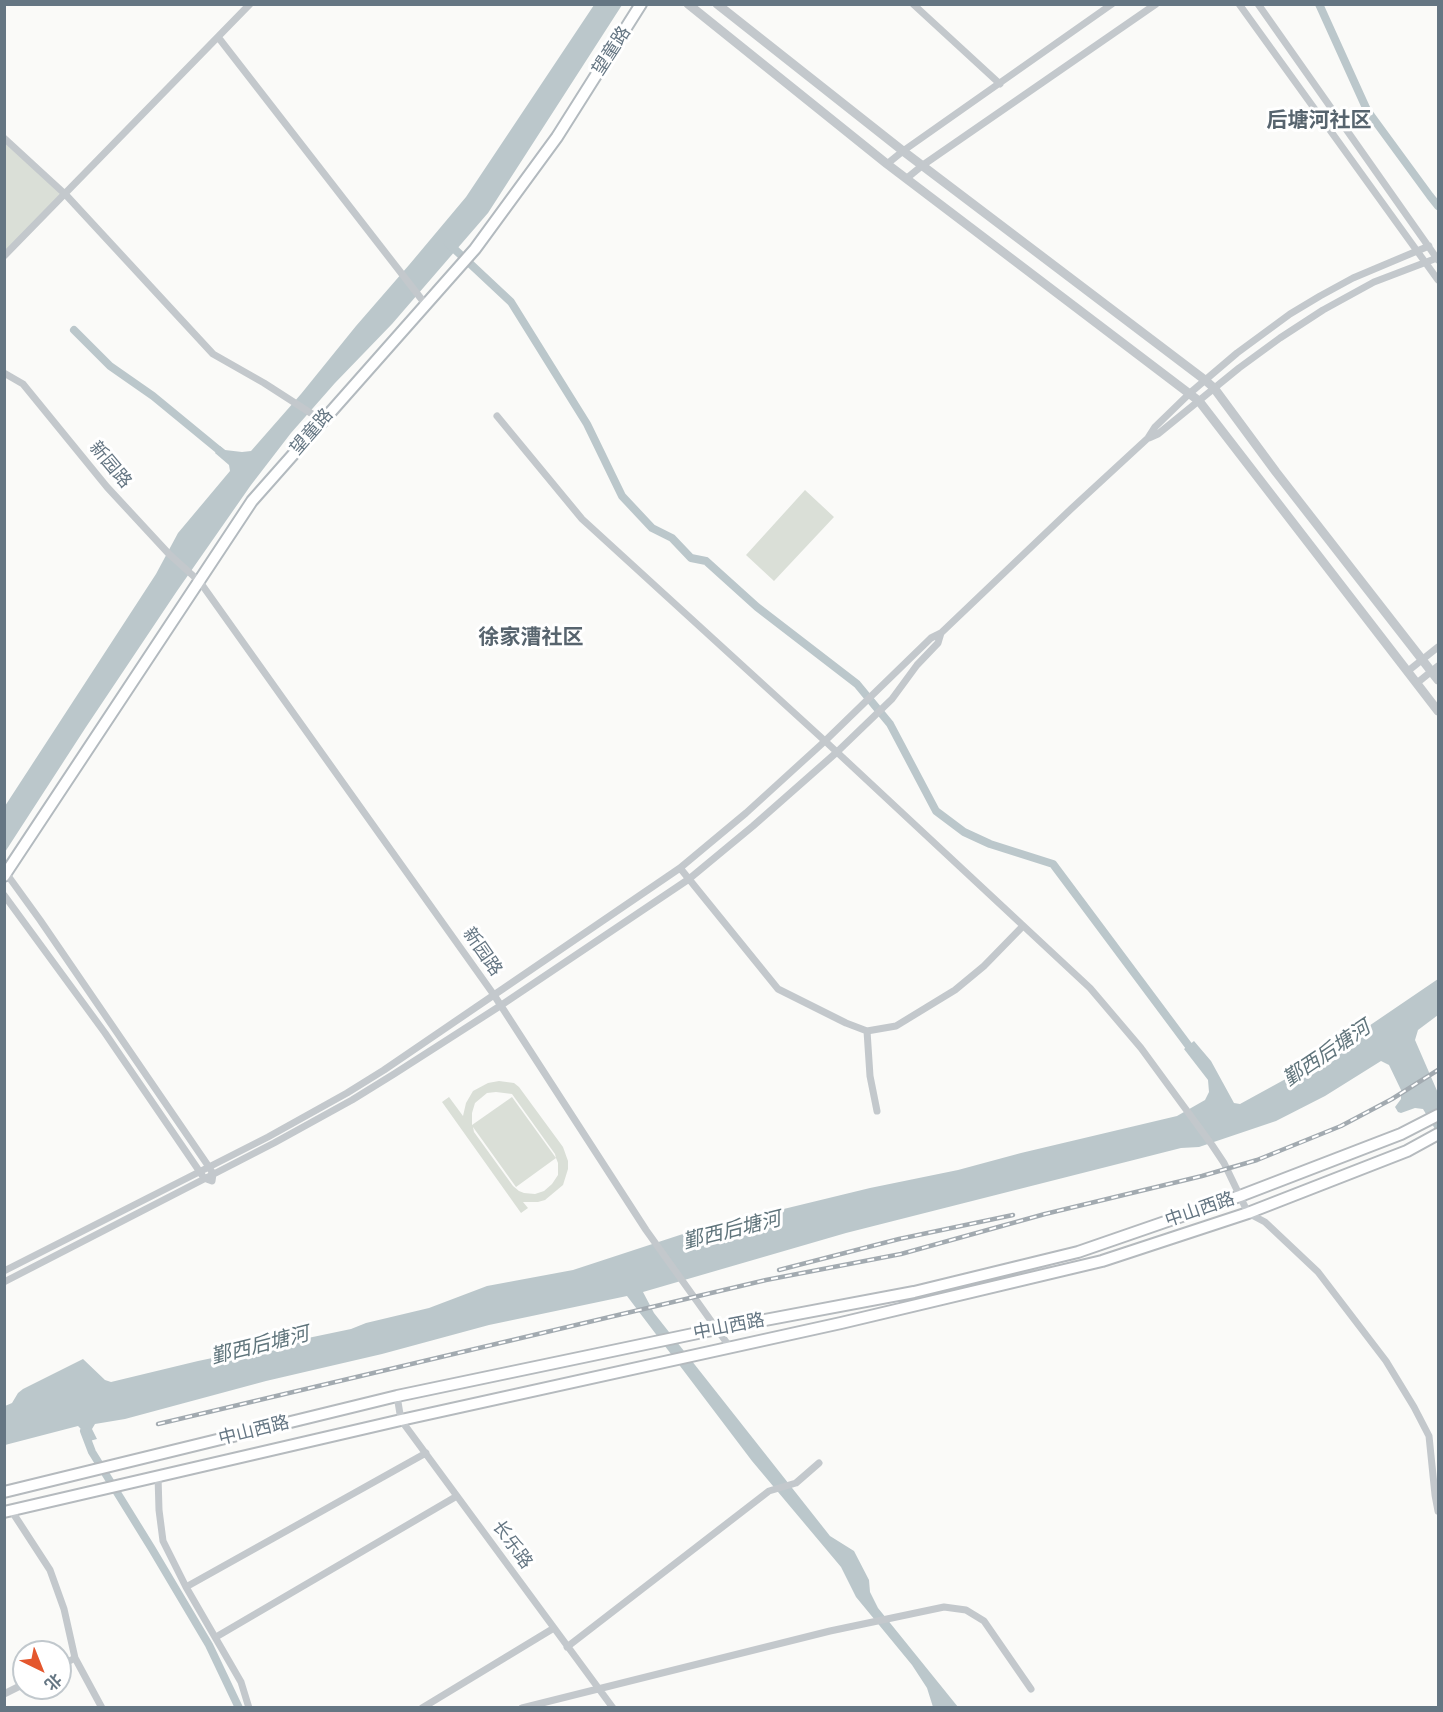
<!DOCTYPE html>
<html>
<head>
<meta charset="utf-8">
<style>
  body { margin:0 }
  #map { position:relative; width:1443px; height:1712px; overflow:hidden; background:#fafaf8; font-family:"Fira Sans","Noto Sans SC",sans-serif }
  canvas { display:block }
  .frame { position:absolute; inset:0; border:6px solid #657683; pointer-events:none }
  .north { position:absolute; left:12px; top:1640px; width:60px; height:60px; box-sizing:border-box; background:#fff; border:2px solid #c1c8cd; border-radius:50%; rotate:137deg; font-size:16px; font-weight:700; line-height:24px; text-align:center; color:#657683 }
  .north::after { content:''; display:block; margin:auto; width:21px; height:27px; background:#e4572e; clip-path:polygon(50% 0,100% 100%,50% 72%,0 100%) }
</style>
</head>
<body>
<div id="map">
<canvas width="1443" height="1712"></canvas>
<div class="frame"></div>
<div class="north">北</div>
</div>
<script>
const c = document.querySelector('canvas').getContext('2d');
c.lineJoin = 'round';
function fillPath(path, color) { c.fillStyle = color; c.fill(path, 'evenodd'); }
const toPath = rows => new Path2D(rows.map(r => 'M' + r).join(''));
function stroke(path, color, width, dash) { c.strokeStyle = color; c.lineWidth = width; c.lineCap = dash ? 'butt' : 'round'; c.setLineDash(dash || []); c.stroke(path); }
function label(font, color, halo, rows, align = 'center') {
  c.font = font + ' "Fira Sans","Noto Sans SC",sans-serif'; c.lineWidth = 6; c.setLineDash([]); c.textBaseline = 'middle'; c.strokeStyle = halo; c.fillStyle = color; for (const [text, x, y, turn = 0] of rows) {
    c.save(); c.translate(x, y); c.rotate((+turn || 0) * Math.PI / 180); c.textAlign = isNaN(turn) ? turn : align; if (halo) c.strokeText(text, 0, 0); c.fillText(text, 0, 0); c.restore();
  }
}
const green = toPath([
  [5,143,63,195,5,252],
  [805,490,834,517,774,581,746,555],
  [499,1081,514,1083,519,1087,563,1147,568,1161,568,1169,563,1185,545,1200,538,1202,523,1202,528,1208,521,1213,442,1102,449,1097,463,1116,466,1103,473,1091,488,1083],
  [496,1092,512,1094,555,1154,556,1158,512,1097,472,1125,472,1113,475,1103,487,1093],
  [473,1127,516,1187,556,1158,558,1163,558,1175,552,1184,544,1191,535,1194,524,1193,519,1191,513,1186,474,1132]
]);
const water = toPath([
  [594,5,622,5,488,213,392,324,335,383,291,433,251,485,177,591,86,727,5,852,5,806,156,574,178,533,230,471,229,465,215,453,220,446,225,450,242,452,251,451,301,394,356,326,409,265,466,197],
  [1438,979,1438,1015,1418,1030,1415,1040,1438,1093,1438,1134,1423,1109,1415,1108,1401,1113,1398,1112,1395,1107,1401,1099,1401,1090,1389,1065,1381,1061,1325,1096,1276,1121,1199,1147,1181,1148,846,1233,643,1292,654,1313,830,1536,854,1551,869,1580,870,1592,878,1608,958,1707,933,1707,927,1688,912,1665,856,1597,841,1567,752,1461,627,1296,489,1325,382,1354,266,1381,125,1419,95,1424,92,1429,97,1439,86,1442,83,1431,78,1426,5,1445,5,1406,12,1403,18,1393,23,1389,83,1359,105,1380,111,1382,198,1361,351,1329,366,1323,429,1308,487,1286,573,1270,689,1232,870,1188,958,1170,1021,1153,1177,1116,1205,1100,1209,1092,1208,1080,1184,1049,1194,1041,1211,1061,1234,1103,1240,1104,1313,1064]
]);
const canal = toPath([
  [1319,4,1367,110,1430,196,1438,206],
  [448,243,511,302,587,424,622,496,652,528,672,538,691,558,706,561,757,607,857,684,890,724,936,811,964,832,990,844,1053,864,1194,1053],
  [74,330,110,366,153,396,226,456],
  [84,1431,92,1452,152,1549,209,1645,239,1708]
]);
const minor = toPath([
  [913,4,1000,84],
  [1239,4,1438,280],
  [1258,4,1438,260],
  [218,37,426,305],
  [4,138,66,195,213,354,264,383,323,421],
  [887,164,903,151,1112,4],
  [907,178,923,165,1156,4],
  [4,256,250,4],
  [4,373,23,384,107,487,169,554,200,582,494,995,646,1230,729,1346],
  [497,416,582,519,825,741,1090,988,1141,1048,1212,1145,1224,1163,1248,1213,1265,1222,1318,1272,1386,1361,1414,1407,1429,1436,1435,1495,1438,1511],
  [1149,438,1158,434,1239,368,1280,338,1323,310,1374,282,1437,258],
  [1408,671,1438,647],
  [1417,683,1438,666],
  [680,868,778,989,846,1023,867,1031,896,1026,955,990,984,966,1023,926],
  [4,895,105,1033,204,1178,212,1181,213,1174,209,1167,40,920,6,873],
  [867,1031,870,1076,877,1111],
  [4,1271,268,1137,347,1093,384,1070,680,868,746,813,825,741,931,638,941,633,1071,509,1148,438,1155,427,1190,393,1237,353,1290,314,1320,296,1353,278,1429,246],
  [4,1282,274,1143,352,1100,394,1074,500,1006,689,879,753,826,837,752,892,699,917,665,938,643,941,633],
  [397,1396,401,1420,613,1708],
  [158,1476,159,1510,163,1541,186,1587,241,1682,249,1708],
  [11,1510,50,1570,64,1609,75,1658,102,1708],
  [186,1587,426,1453],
  [216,1637,457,1496],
  [567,1647,769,1491,796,1483,819,1463],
  [60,1666,75,1658],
  [4,1694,24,1684],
  [422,1708,554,1628],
  [522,1708,830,1631,944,1607,966,1610,984,1621,1031,1689]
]);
const tertiary = toPath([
  [688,4,887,164,1199,401,1438,711],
  [717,4,903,151,1205,380,1214,388,1276,472,1438,680]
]);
const secondary = toPath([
  [4,876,252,501,475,249,557,137,641,4]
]);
const primary = toPath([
  [4,1492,397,1396,717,1329,914,1292,1078,1252,1240,1196,1401,1134,1438,1115],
  [4,1512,401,1420,841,1323,1102,1261,1248,1213,1407,1151,1438,1134]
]);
const rail = toPath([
  [779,1270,899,1239,1013,1215],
  [158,1424,766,1280,901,1254,1045,1214,1202,1176,1257,1160,1341,1126,1392,1099,1438,1070]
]);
const streetNames = [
  ["望童路",612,51,-57],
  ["望童路",312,432,-49],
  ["新园路",110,465,50],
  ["新园路",482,952,55],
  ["中山西路",1200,1210,-19],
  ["中山西路",729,1327,-11],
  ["中山西路",254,1431,-14],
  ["长乐路",512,1545,54]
];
const waterNames = [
  ["鄞西后塘河",1327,1054,-34],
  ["鄞西后塘河",732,1231,-14],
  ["鄞西后塘河",260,1346,-14]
];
const quarterNames = [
  ["后塘河社区",1319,121],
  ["徐家漕社区",531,638]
];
fillPath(green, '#dadfd7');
fillPath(water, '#bbc7cb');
stroke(canal, '#bbc7cb', 8);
stroke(secondary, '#b3babf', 14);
stroke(primary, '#b5babe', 14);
stroke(minor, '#c3c8cc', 7);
stroke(tertiary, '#c3c8cc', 9);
stroke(secondary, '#fff', 10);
stroke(primary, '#fff', 10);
stroke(rail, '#a2aab0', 4.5);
stroke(rail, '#fff', 2, [7]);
label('18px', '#657683', '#fff', streetNames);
label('italic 20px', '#60757c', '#fff', waterNames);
label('bold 21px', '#57646e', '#fff', quarterNames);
</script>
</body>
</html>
